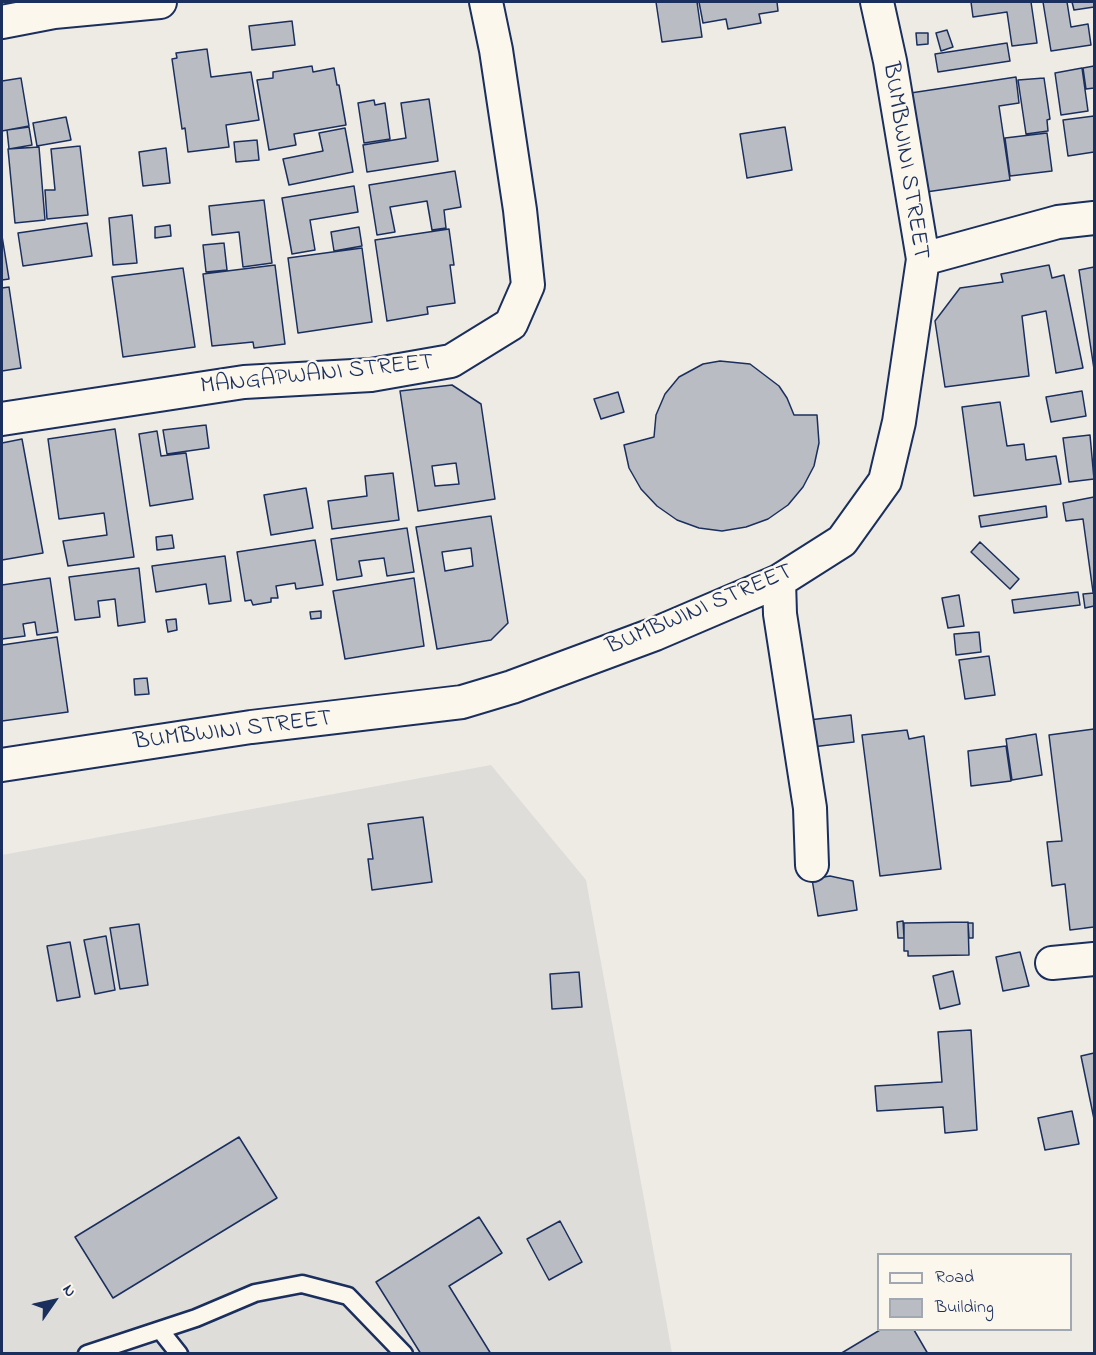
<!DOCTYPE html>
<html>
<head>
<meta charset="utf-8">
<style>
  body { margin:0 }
  #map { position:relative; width:1096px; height:1355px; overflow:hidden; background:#eeebe4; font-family:"Indie Flower",sans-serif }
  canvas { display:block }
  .frame { position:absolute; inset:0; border:3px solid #1b2f5e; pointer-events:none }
  .legend { position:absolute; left:877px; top:1253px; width:195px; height:78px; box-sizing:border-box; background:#fbf7ec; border:2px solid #a1a7b3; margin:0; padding:8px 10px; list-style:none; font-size:18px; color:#1b2f5e }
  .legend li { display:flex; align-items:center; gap:12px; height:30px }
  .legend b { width:30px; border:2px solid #a1a7b3 }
  .north { position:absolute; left:24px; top:1271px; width:60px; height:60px; -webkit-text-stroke:4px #fbf7ec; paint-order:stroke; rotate:56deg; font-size:16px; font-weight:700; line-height:24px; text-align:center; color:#1b2f5e }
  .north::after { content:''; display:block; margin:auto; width:21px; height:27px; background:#1b2f5e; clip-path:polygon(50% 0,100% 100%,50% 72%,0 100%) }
</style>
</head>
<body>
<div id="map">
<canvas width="1096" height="1355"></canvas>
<div class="frame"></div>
<ul class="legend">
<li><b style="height:8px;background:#fbf7ec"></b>Road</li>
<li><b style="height:16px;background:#b9bcc3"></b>Building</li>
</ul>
<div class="north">N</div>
</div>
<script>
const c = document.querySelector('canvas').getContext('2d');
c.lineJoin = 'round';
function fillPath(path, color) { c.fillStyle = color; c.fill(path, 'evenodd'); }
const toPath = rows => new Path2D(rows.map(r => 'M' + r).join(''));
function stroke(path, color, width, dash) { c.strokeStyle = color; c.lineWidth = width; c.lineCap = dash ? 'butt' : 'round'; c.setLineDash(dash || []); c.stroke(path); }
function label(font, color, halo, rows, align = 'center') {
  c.font = font + ' "Indie Flower",sans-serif'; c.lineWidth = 5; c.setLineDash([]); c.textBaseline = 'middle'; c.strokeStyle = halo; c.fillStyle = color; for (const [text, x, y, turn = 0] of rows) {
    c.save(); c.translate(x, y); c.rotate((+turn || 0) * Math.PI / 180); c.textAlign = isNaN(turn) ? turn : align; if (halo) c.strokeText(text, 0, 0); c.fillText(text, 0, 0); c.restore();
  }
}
const built = toPath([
  [491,765,586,880,672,1353,2,1354,2,855]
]);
const building = toPath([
  [656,2,697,2,702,37,662,42,656,2],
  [699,2,777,2,778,11,759,14,761,23,728,29,726,19,703,23,699,2],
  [971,2,1031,2,1037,43,1012,46,1007,12,973,17,971,2],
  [1043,2,1067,2,1071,27,1088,24,1091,45,1051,51,1043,2],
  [1072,2,1094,2,1094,7,1074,10,1072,2],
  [292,21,295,45,252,50,249,26,292,21],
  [947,30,953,47,941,51,936,33,947,30],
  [916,33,928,33,928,44,917,45,916,33],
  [1007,43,1010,61,938,72,935,54,1007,43],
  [207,49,211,77,251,72,259,120,226,125,229,147,188,152,185,128,182,129,172,59,177,58,176,53,207,49],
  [312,66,313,72,334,68,337,85,339,85,346,125,294,134,296,145,269,150,257,80,273,78,273,72,312,66],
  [1094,66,1094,88,1086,89,1083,68,1094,66],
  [1082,68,1088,111,1061,115,1055,73,1082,68],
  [1016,77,1019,103,999,106,1010,180,919,193,904,94,1016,77],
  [21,78,29,126,2,131,2,81,21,78],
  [1044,78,1050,119,1047,120,1048,131,1026,134,1018,80,1044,78],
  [429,99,438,161,367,172,363,145,406,138,401,103,429,99],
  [374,100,375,105,385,103,390,139,364,143,358,103,374,100],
  [1094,116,1094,152,1068,156,1063,120,1094,116],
  [66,117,71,140,37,146,33,123,66,117],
  [29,127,32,145,9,149,7,130,29,127],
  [785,127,792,170,747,178,740,134,785,127],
  [345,128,353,172,289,185,283,159,323,151,319,133,345,128],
  [1047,133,1052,171,1010,176,1005,138,1047,133],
  [257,140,259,160,236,162,234,142,257,140],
  [80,146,88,215,47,219,45,190,55,190,51,149,80,146],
  [39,147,45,220,15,223,8,149,39,147],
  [166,148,170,183,143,186,139,152,166,148],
  [455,171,461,207,444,210,446,228,432,230,427,201,390,207,395,232,377,235,369,185,455,171],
  [354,186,358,212,310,220,315,250,292,254,282,198,354,186],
  [264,200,272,263,243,267,239,232,212,235,209,206,264,200],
  [132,215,137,263,113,265,109,218,132,215],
  [87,223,92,256,23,266,18,233,87,223],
  [170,225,171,236,155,238,155,227,170,225],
  [359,227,362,246,334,251,331,232,359,227],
  [449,229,454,265,450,265,455,303,427,307,428,314,387,321,375,240,449,229],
  [2,236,9,279,2,280,2,236],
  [224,243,227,270,206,272,203,245,224,243],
  [362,248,372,322,298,333,288,258,362,248],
  [275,265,285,344,254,348,253,342,212,346,203,274,275,265],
  [1049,265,1052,278,1064,275,1083,368,1056,373,1046,311,1022,316,1029,376,945,387,935,321,960,288,1003,282,1001,274,1049,265],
  [1094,267,1094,369,1079,270,1094,267],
  [183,268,195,347,123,357,112,277,183,268],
  [9,287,21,368,2,371,2,288,9,287],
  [720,361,750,364,779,386,787,398,794,415,817,415,819,443,814,466,803,487,788,505,768,519,746,527,722,531,699,528,677,520,657,506,641,489,629,468,624,445,654,437,656,415,665,394,679,377,703,364,720,361],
  [452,385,481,404,495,499,418,511,400,391,452,385],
  [456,463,459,484,435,486,432,466,456,463],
  [1082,391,1086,416,1051,422,1046,397,1082,391],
  [618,392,624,412,601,419,594,399,618,392],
  [1000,402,1007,446,1024,444,1026,460,1056,456,1061,484,974,496,962,407,1000,402],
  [206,425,209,448,167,454,163,430,206,425],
  [115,429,134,557,68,566,63,541,107,535,104,513,59,519,48,439,115,429],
  [157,431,161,456,186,453,193,499,150,506,139,434,157,431],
  [1090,435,1094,479,1069,482,1063,438,1090,435],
  [22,439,43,553,2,560,2,443,22,439],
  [393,473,399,520,332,529,328,501,367,496,365,476,393,473],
  [306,488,313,528,271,535,264,495,306,488],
  [1094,497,1094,592,1093,592,1083,519,1066,521,1063,503,1094,497],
  [1046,506,1047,517,981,527,979,516,1046,506],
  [491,516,508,623,491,640,437,649,416,527,491,516],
  [471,548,473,566,445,571,442,552,471,548],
  [407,528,414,572,387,576,384,558,359,561,362,576,337,580,331,539,407,528],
  [172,535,174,548,157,550,156,537,172,535],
  [315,540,323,585,296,589,295,583,276,586,278,598,271,598,271,602,253,605,251,600,245,601,237,552,315,540],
  [980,542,1019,579,1010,589,971,552,980,542],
  [225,556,231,601,209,604,206,584,156,592,152,566,225,556],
  [139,568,145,622,118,626,115,599,98,601,100,617,75,620,69,577,139,568],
  [50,578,58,632,37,635,35,622,23,624,25,636,2,639,2,585,50,578],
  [414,578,424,646,345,659,333,591,414,578],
  [1078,592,1080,605,1014,613,1012,600,1078,592],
  [1094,593,1094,606,1085,608,1083,594,1094,593],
  [959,595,964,626,948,628,942,598,959,595],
  [321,611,321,618,311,619,310,612,321,611],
  [176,619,177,630,168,632,166,620,176,619],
  [979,632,981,652,956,655,954,634,979,632],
  [57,637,68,712,2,721,2,645,57,637],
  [989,656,995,695,965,699,959,660,989,656],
  [147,678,149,694,135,695,134,679,147,678],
  [851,715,854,742,812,747,809,720,851,715],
  [1094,729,1094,927,1070,930,1065,884,1052,886,1047,842,1062,841,1049,735,1094,729],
  [907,730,909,739,924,736,941,869,880,876,862,735,907,730],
  [1036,734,1042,775,1012,780,1006,739,1036,734],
  [1006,746,1011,781,971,786,968,751,1006,746],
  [423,817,432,882,372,890,368,859,373,859,368,824,423,817],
  [830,876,853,881,857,910,818,916,812,879,830,876],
  [903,921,904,938,898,938,897,922,903,921],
  [968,922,969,955,908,956,908,951,904,951,904,923,968,922],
  [968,923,973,923,973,938,969,938,968,923],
  [139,924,148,985,120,989,110,928,139,924],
  [106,936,115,990,95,994,84,940,106,936],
  [70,942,80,997,57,1001,47,946,70,942],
  [1020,952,1029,986,1003,991,996,957,1020,952],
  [953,971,960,1004,940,1009,933,976,953,971],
  [579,972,582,1007,552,1009,550,974,579,972],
  [971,1030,977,1130,945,1133,943,1107,877,1111,875,1086,942,1082,938,1032,971,1030],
  [1094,1053,1094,1119,1081,1056,1094,1053],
  [1072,1111,1079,1144,1045,1150,1038,1118,1072,1111],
  [239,1137,277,1198,113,1298,75,1237,239,1137],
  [479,1217,502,1253,449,1286,491,1354,421,1354,376,1282,479,1217],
  [560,1221,582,1262,549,1280,527,1239,560,1221],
  [880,1330,914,1330,928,1354,840,1354,880,1330]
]);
const lane = toPath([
  [160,1330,179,1354],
  [87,1354,196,1318,255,1293,302,1284,348,1296,404,1354]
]);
const street = toPath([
  [2,22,54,12,160,2],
  [923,259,1058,222,1094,218],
  [2,419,244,382,371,375,451,361,511,324,528,285,520,210,496,50,486,2],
  [779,581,780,614,810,808,812,865],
  [2,765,251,727,462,702,512,687,655,634,779,581,842,541,885,481,899,422,923,259,890,61,877,2],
  [1052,963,1094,959]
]);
const streetNames = [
  ["BUMBWINI STREET",904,161,81],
  ["MANGAPWANI STREET",317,376,-6],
  ["BUMBWINI STREET",700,611,-23],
  ["BUMBWINI STREET",233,732,-7]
];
fillPath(built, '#deddda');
fillPath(building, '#b9bcc3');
stroke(building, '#1b2f5e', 1.5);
stroke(lane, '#1b2f5e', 21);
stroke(street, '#1b2f5e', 36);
stroke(lane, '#fbf7ec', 16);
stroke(street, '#fbf7ec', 32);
label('24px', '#1b2f5e', '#fbf7ec', streetNames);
</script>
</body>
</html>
